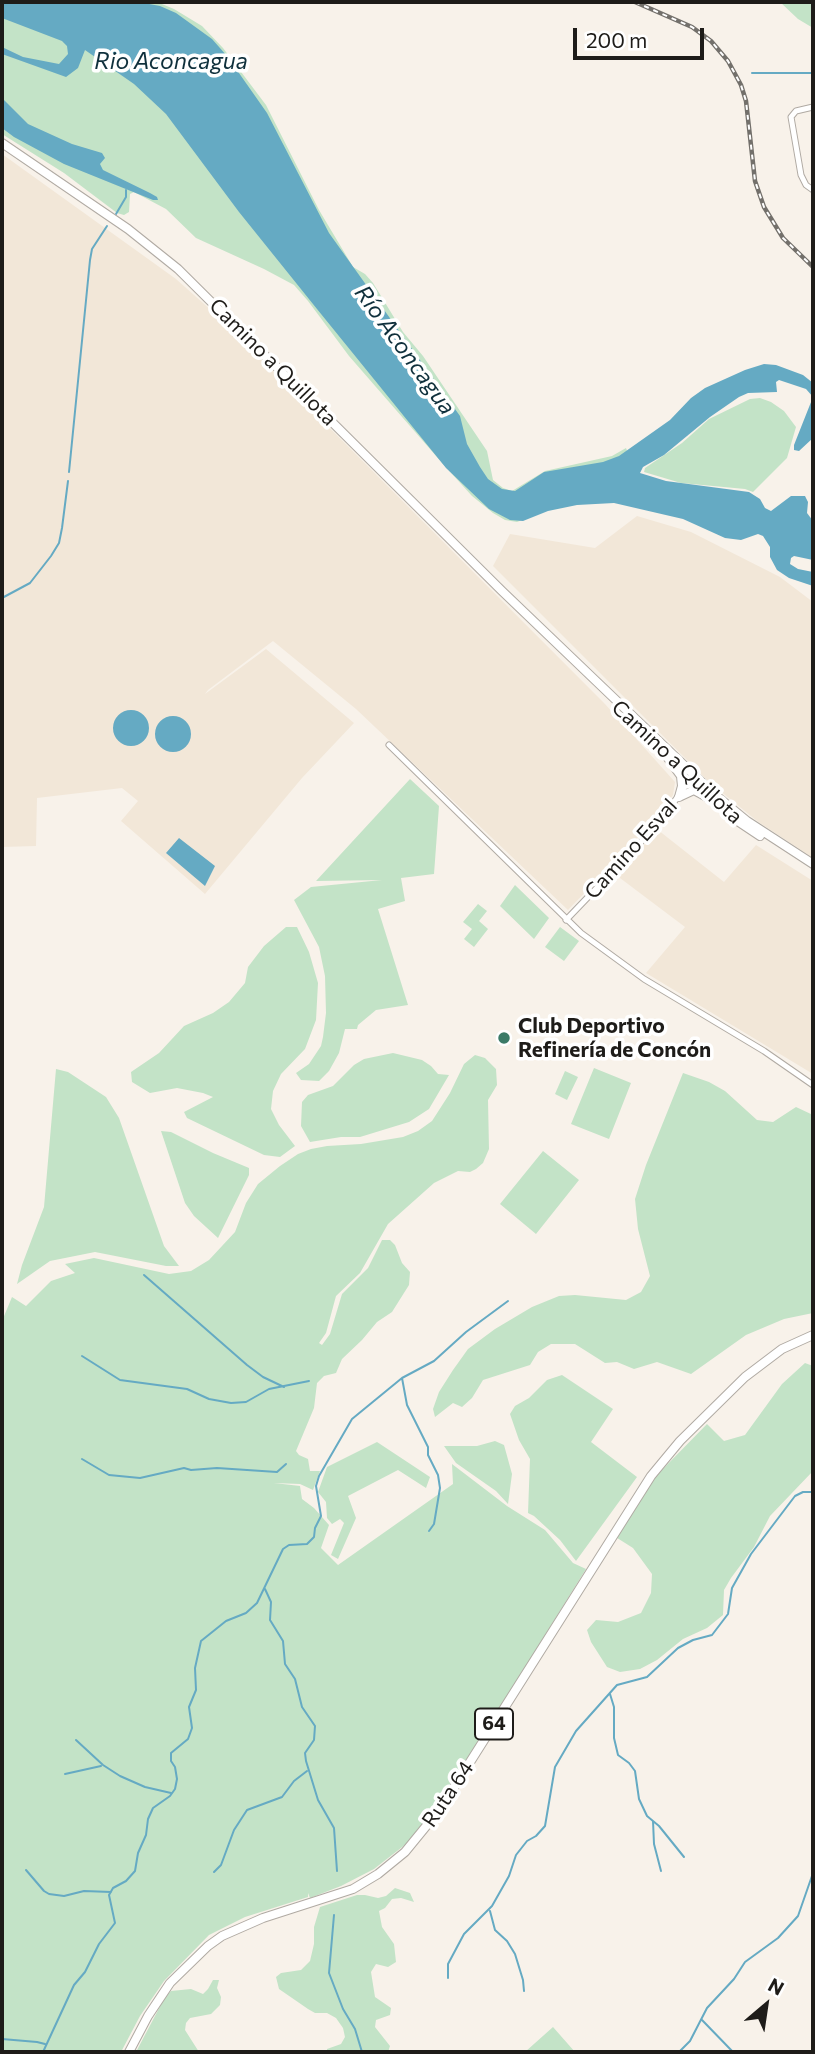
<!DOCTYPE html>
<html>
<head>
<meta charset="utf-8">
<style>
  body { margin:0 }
  #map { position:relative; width:815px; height:2054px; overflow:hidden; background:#f8f2ea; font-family:Commissioner,sans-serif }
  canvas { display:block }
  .frame { position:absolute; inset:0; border:4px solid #1e1c19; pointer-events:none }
  .north { position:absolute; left:731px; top:1970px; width:70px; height:70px; -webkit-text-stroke:5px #fff; paint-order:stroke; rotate:29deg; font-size:19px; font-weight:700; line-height:28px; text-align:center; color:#1e1c19 }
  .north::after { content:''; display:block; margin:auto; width:24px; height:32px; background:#1e1c19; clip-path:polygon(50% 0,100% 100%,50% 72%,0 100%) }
  .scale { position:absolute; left:573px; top:28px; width:131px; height:32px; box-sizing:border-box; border:4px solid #1e1c19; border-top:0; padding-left:9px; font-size:21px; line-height:24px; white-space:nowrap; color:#1e1c19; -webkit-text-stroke:5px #fff; paint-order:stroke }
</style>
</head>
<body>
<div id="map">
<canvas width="815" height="2054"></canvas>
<div class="frame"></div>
<div class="north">N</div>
<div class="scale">200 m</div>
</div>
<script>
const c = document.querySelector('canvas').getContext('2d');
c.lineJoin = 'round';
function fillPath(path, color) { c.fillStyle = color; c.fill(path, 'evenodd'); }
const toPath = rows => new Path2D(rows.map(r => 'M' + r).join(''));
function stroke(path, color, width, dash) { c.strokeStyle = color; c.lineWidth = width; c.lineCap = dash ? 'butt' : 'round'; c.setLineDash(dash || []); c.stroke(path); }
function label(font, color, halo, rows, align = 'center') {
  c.font = font + ' Commissioner,sans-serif'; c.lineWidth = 7; c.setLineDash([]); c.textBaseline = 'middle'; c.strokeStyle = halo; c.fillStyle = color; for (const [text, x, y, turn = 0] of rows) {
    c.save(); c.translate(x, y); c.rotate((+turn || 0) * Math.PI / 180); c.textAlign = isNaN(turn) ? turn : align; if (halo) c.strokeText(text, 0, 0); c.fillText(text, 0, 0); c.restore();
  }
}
const built = toPath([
  [2,154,176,279,221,319,605,704,675,782,673,795,656,819,568,910,356,709,273,641,208,690,205,694,266,649,354,723,302,778,205,894,121,821,138,801,122,788,37,798,36,846,2,847],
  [637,516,691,532,780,577,813,602,813,858,757,821,708,781,493,566,510,534,595,548],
  [658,830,724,882,756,845,813,881,813,1074,646,973,685,927,616,875]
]);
const green = toPath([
  [2,2,157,2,174,9,202,26,223,48,266,105,319,210,353,267,365,274,373,283,403,332,423,356,487,451,493,480,503,488,512,491,545,471,612,456,626,448,649,509,620,502,600,502,555,507,517,522,505,520,493,513,472,496,443,464,349,356,308,301,294,285,264,269,196,238,166,209,134,192,130,194,129,212,124,215,117,213,64,173,2,134],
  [780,2,813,2,813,28,798,19],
  [760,398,771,402,784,411,796,427,787,458,753,492,745,489,681,483,644,472,645,468,682,443,709,419,750,399],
  [410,779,439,806,434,874,401,878,405,901,378,909,408,1005,376,1010,358,1025,357,1029,345,1029,339,1053,329,1071,319,1081,301,1080,296,1073,309,1064,321,1046,323,1037,326,1013,325,976,319,947,294,900,311,887,382,880,316,881],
  [515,885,549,918,534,939,500,906],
  [478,904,487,911,479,921,488,929,474,947,464,939,472,929,463,922],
  [286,927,297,927,309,952,318,983,316,1020,305,1049,281,1074,273,1091,271,1109,279,1125,295,1146,280,1157,264,1155,187,1118,184,1112,213,1097,203,1093,177,1088,150,1093,132,1082,131,1072,159,1053,184,1026,213,1013,229,1002,245,983,248,967,264,946],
  [560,927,579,941,564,961,545,947],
  [393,1053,422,1060,431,1066,438,1074,449,1075,429,1109,409,1122,360,1137,341,1137,310,1142,301,1126,302,1102,308,1095,333,1086,354,1065,364,1059],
  [475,1055,485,1058,496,1069,497,1085,488,1100,489,1149,483,1163,476,1169,470,1172,458,1171,434,1183,388,1224,360,1273,336,1296,326,1333,319,1343,322,1345,330,1334,342,1294,368,1268,382,1240,390,1240,395,1245,402,1263,410,1272,409,1285,392,1312,377,1322,362,1340,342,1359,336,1373,324,1376,317,1383,314,1408,296,1451,299,1455,308,1459,310,1471,320,1471,313,1490,300,1484,274,1483,300,1486,302,1499,314,1508,329,1525,321,1548,338,1565,453,1484,452,1464,507,1506,545,1530,573,1563,586,1569,457,1777,415,1837,374,1869,341,1886,310,1898,308,1893,308,1897,245,1917,209,1935,164,1981,140,2016,121,2052,2,2052,2,1321,12,1297,26,1306,51,1281,75,1273,65,1264,94,1258,169,1274,191,1271,209,1260,235,1232,246,1203,258,1184,280,1166,298,1154,311,1149,327,1146,361,1144,403,1137,418,1131,432,1121,450,1093,464,1064],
  [594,1068,631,1083,609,1139,571,1124],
  [56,1069,68,1072,106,1097,119,1118,164,1246,179,1266,166,1266,95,1252,50,1261,17,1284,22,1265,44,1207],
  [565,1071,578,1077,567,1100,555,1094],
  [683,1073,709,1082,725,1091,757,1120,773,1122,796,1107,813,1115,813,1313,784,1319,746,1335,691,1374,657,1362,634,1369,617,1362,605,1363,575,1344,551,1344,538,1352,530,1365,483,1380,472,1398,462,1407,453,1403,435,1417,433,1409,439,1392,453,1370,468,1349,495,1329,532,1307,559,1296,575,1295,626,1300,641,1292,650,1276,638,1229,635,1199,646,1165],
  [161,1131,171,1132,213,1153,249,1168,249,1175,218,1238,194,1216,185,1203],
  [543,1151,579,1180,536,1234,500,1204],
  [805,1363,813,1366,813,1471,770,1516,754,1547,731,1578,724,1590,723,1615,707,1628,683,1639,657,1660,640,1669,620,1672,607,1667,591,1642,587,1630,596,1620,618,1622,641,1613,651,1593,652,1574,633,1548,614,1536,658,1474,707,1424,724,1441,745,1435,782,1384],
  [562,1375,613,1409,591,1442,637,1477,576,1561,560,1540,534,1516,528,1513,530,1459,519,1440,510,1414,515,1406,529,1398,547,1380],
  [495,1441,504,1445,512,1474,508,1504,496,1491,456,1463,444,1446,477,1446],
  [377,1442,430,1477,426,1488,398,1470,348,1496,356,1518,338,1559,331,1555,344,1523,340,1519,332,1524,327,1518,326,1502,318,1492,327,1467],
  [395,1888,410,1893,414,1902,401,1898,392,1899,385,1908,379,1911,382,1927,394,1944,396,1962,388,1967,376,1964,371,1972,375,1997,391,2008,390,2015,376,2020,375,2027,390,2046,388,2052,327,2052,327,2049,341,2044,345,2037,343,2028,336,2018,327,2013,315,2013,308,2009,279,1989,276,1977,281,1973,301,1970,310,1961,314,1944,314,1927,320,1907,357,1895,365,1895,378,1898,386,1896],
  [213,1980,219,1980,217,1988,221,1997,220,2005,211,2014,190,2018,186,2023,185,2030,199,2052,136,2052,165,1997,171,1991,191,1989,203,1994,208,1989],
  [553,2027,575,2052,525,2052]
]);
const water = toPath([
  [2,2,144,3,160,6,176,13,212,39,227,56,267,113,329,233,460,416,467,444,480,467,488,479,502,489,515,491,544,472,603,462,619,456,670,420,691,398,705,388,745,370,764,364,776,365,803,375,813,383,813,438,799,451,794,450,794,445,813,397,806,389,779,380,776,382,777,392,748,393,739,397,710,417,664,455,643,467,640,473,666,481,749,492,760,499,765,508,771,511,791,496,805,496,808,502,807,513,813,521,813,560,794,556,791,558,790,564,798,569,813,572,813,586,789,578,777,570,770,557,770,547,763,536,758,534,741,540,725,538,683,519,614,503,577,505,548,511,523,521,510,520,489,509,446,468,317,309,239,212,166,114,134,84,85,50,78,68,66,77,2,54,2,47,23,57,59,64,68,54,67,46,62,41,2,18],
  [2,98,28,124,72,144,102,153,105,158,100,164,103,170,150,193,157,197,158,200,153,200,64,164,14,137,2,128],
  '113 728a18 18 0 1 1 36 0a18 18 0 1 1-36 0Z',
  '155 734a18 18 0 1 1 36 0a18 18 0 1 1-36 0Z',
  [179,838,215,866,205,886,166,853]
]);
const stream = toPath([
  [752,73,813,73],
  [116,214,126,197,126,190],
  [69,472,90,260,92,249,107,226],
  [2,598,30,583,51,556,59,543,62,528,68,481],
  [144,1275,247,1365,263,1377,284,1387],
  [82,1356,120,1380,187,1389,209,1399,231,1403,246,1402,269,1389,309,1381],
  [402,1378,407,1405,428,1447,428,1455,438,1475,440,1488,434,1524,429,1531],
  [82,1459,109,1475,140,1478,184,1468,191,1470,217,1468,277,1472,286,1464],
  [265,1589,271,1602,270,1620,283,1641,285,1664,295,1679,302,1707,315,1726,314,1740,305,1753,306,1761,318,1800,334,1828,337,1871],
  [610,1694,614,1707,614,1738,618,1755,629,1763,635,1771,639,1799,647,1816,659,1826,684,1857],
  [76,1740,103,1765,120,1776,145,1787,171,1793],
  [65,1774,101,1766],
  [653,1821,654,1844,661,1871],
  [26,1870,44,1891,49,1894,64,1896,84,1891,111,1892],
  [214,1872,221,1865,234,1830,247,1810,282,1797,294,1781,307,1771],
  [490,1911,495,1930,507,1941,515,1954,523,1980,524,1991],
  [334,1915,329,1973,343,2009,355,2029,362,2052],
  [448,1978,448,1964,464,1934,492,1906,509,1876,516,1855,527,1841,536,1836,545,1826,555,1767,576,1731,617,1685,647,1677,678,1648,693,1640,712,1635,728,1614,732,1588,751,1554,795,1496,803,1492,813,1492],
  [702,2020,733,2052],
  [2,2039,37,2042,45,2044],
  [43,2052,74,1985,85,1972,99,1944,115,1923,109,1895,113,1888,126,1881,135,1871,138,1853,146,1835,148,1819,153,1808,170,1796,175,1789,177,1779,175,1767,171,1761,171,1753,188,1739,192,1728,189,1707,196,1690,195,1668,201,1641,226,1621,246,1613,257,1603,283,1549,289,1545,307,1544,314,1537,315,1528,321,1516,316,1486,319,1476,352,1419,402,1378,434,1361,466,1332,508,1301],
  [679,2052,690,2041,707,2008,734,1979,745,1962,778,1938,798,1916,813,1873]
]);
const minor = toPath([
  [813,107,796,111,791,117,801,175,806,185,813,190],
  [389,745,581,933,644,979,764,1051,813,1085],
  [566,920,660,822,693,775]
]);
const primary = toPath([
  [2,143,128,229,178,269,502,591,713,793,747,821,813,864],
  [665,754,681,776,682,786,679,797],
  [704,792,739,822,760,836],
  [679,797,694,790,707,797],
  [129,2052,148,2016,170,1983,208,1946,222,1936,263,1918,353,1889,378,1874,405,1852,441,1808,651,1476,680,1441,745,1377,782,1349,813,1335]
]);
const rail = toPath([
  [635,2,692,27,711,41,728,61,741,85,746,101,755,181,764,207,783,238,813,267]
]);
const markers = [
  [504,1038,7,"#3b7a67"]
];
const shields = [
  [494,1724,38]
];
const shieldNames = [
  ["64",494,1724]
];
const streetNames = [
  ["Camino a Quillota",273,362,45],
  ["Camino a Quillota",677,762,43],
  ["Camino Esval",631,849,-48],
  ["Ruta 64",448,1794,-56]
];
const poiNames = [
  ["Club Deportivo",518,1026],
  ["Refinería de Concón",518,1050]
];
const waterNames = [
  ["Rio Aconcagua",171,61],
  ["Río Aconcagua",405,350,54]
];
fillPath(built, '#f2e7d8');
fillPath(green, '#c3e3c7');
fillPath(water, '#65aac3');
stroke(stream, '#65aac3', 2);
stroke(minor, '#b0aaa3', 7);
stroke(primary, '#b0aaa3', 10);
stroke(minor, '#fff', 5);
stroke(primary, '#fff', 8);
stroke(rail, '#73706b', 4.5);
stroke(rail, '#fff', 2, [5]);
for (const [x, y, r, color] of markers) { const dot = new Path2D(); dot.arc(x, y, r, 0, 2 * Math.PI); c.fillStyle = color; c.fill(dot); stroke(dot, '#fff', 2.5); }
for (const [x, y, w] of shields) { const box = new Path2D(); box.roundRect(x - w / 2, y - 15.5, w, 31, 5); c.fillStyle = '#fff'; c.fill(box); stroke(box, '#1e1c19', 2); }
label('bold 19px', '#1e1c19', null, shieldNames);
label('21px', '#1e1c19', '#fff', streetNames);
label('bold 21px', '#1e1c19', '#fff', poiNames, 'left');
label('italic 23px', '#0f303c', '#fff', waterNames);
</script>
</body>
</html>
